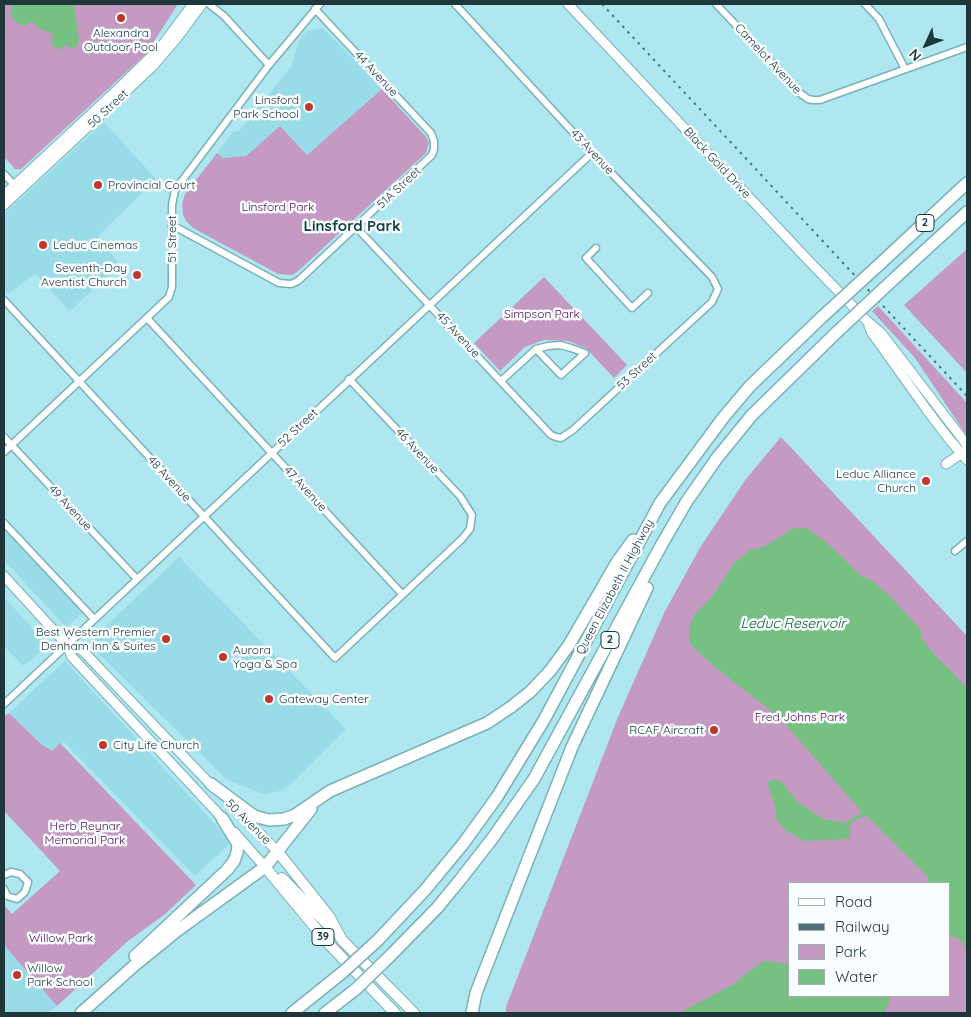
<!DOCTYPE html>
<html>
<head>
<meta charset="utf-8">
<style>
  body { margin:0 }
  #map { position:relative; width:971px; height:1017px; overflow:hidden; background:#aee7f0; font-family:Quicksand,sans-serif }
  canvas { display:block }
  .frame { position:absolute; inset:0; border:5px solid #1f363a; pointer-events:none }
  .legend { position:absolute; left:788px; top:882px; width:162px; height:115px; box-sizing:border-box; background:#f8feff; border:1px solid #a1aeb0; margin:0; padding:6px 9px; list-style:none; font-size:15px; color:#1f363a }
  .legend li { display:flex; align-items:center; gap:10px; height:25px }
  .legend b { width:25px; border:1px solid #a1aeb0 }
  .north { position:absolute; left:901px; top:20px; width:50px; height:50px; -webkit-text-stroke:4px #f8feff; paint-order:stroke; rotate:227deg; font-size:14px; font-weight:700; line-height:20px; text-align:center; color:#1f363a }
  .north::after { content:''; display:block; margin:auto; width:18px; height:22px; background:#1f363a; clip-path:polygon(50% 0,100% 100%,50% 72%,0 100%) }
</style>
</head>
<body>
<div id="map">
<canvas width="971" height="1017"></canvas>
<div class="frame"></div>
<ul class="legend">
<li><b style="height:6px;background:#fff"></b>Road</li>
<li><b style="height:6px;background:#4f7177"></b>Railway</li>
<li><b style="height:14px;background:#c59ac2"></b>Park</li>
<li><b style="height:14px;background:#76c082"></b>Water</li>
</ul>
<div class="north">N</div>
</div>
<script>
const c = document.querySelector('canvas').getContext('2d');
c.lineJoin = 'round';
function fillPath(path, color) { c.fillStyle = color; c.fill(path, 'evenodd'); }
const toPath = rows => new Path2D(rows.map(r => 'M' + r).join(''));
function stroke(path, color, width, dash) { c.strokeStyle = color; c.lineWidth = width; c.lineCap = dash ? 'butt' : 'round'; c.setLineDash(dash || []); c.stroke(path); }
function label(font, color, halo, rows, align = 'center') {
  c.font = font + ' Quicksand,sans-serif'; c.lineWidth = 5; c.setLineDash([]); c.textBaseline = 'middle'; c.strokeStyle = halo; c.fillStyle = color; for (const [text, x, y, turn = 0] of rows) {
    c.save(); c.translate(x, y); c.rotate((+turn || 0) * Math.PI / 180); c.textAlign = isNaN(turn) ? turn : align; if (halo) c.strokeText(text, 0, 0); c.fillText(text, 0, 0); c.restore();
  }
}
const built = toPath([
  [323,28,382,89,307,155,280,126,246,156,223,158,217,153,233,132,239,131,291,67,299,41,307,31],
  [104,122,156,179,98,236,120,265,70,311,35,274,8,294,4,289,4,214],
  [4,526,85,611,66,627,4,560],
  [179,557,346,729,290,785,280,791,264,794,227,780,88,643],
  [4,597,48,646,23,666,4,646],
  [65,661,226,836,229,844,195,876,64,742,52,752,41,745,9,713],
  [4,945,57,1006,48,1013,4,1013]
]);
const green = toPath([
  [4,4,178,4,146,54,21,169,15,169,4,157],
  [382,89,427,138,429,143,426,153,297,272,292,275,278,274,193,228,186,221,183,215,182,204,185,194,217,153,223,158,246,156,280,126,307,155],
  [967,249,967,373,904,305],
  [544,277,627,365,614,378,586,348,568,341,544,340,525,347,500,371,474,343],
  [878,306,967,403,967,436,915,358,872,311],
  [781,437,967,636,967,1013,506,1013,506,1007,618,717,665,611,701,546,746,479],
  [790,883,950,883,950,996,790,996],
  [9,713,42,745,52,751,60,743,196,885,164,915,128,941,57,1006,4,945,4,905,12,914,60,871,4,811,4,717]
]);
const water = toPath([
  [9,4,74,4,79,40,77,45,73,49,65,45,58,50,51,43,53,34,38,28,33,22,28,23,25,26,17,23,10,15,12,8],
  [794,528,807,528,832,547,860,575,871,580,890,596,920,629,922,639,936,656,967,688,967,951,962,942,955,937,950,936,950,883,928,883,928,877,867,816,857,819,850,825,850,839,804,841,785,830,776,818,776,809,767,782,776,779,781,781,798,802,823,819,845,823,862,812,779,717,716,668,689,643,689,629,694,615,711,598,735,562,751,550,765,546],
  [764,961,790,964,790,996,890,996,889,1003,884,1013,679,1013,734,984,749,971]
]);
const street = toPath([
  [209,4,224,16,269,65],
  [716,4,801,94,808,99,813,100,820,100,967,47],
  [865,4,879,19,905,69],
  [4,174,17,188],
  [172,225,279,283,291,284,298,281,432,155,434,149,434,141,431,133,315,9],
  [357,228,551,435,556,437,561,438,573,430,712,302,718,289,712,277,592,153,455,4],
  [596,248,586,258,632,308,648,293],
  [4,300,335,658,462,539,470,529,472,515,460,496,349,379],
  [147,318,402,594],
  [560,345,571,348,585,353,561,375,536,349,548,346,560,345],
  [501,381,536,349],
  [4,437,136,578],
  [4,452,169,297,172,287,172,205,175,190,269,65,320,4],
  [4,523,94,619],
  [955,551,967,541],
  [4,704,592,153],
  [4,875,11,872,20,874,28,882,25,892,17,899,7,896,4,889]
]);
const secondary = toPath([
  [568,4,807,259,867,321,882,334,967,445],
  [4,195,119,88,161,47,193,4],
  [4,205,152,67,177,38,202,4],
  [869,326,872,333,927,410,949,439,967,460],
  [946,464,965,451],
  [4,576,67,645,72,657,226,822],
  [67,645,82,650,214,788],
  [229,802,278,852],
  [234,832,265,867]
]);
const primary = toPath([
  [278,852,329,916,342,940,414,1013],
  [265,867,328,943,395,1013],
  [282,878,333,930]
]);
const highway = toPath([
  [882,262,967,183],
  [896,277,967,212],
  [211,784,254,816,269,820,284,819,295,815,330,791,487,723,511,707,530,692,550,671,569,645,617,562,633,540],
  [378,940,425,890,463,844,497,797,544,720,660,503,723,418,750,386,822,317],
  [391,955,437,908,460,880,492,839,534,779,662,544,687,501,717,458,752,415,837,332],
  [135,956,227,870,234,861,237,853,238,844,222,818],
  [81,1013,136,964,178,930,265,867,311,809],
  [292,1013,343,972],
  [325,1013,356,989],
  [472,1013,476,993,572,747,647,588]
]);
const rail = toPath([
  [602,4,967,396]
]);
const highwayBridge = toPath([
  [822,317,882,262],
  [837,332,896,277],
  [343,972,378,940],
  [356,989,391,955]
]);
const markers = [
  [121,18,5,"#c3362d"],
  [309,107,5,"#c3362d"],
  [98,185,5,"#c3362d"],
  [43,245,5,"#c3362d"],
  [137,275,5,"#c3362d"],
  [926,481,5,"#c3362d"],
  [166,639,5,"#c3362d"],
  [223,657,5,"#c3362d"],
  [269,699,5,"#c3362d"],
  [714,730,5,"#c3362d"],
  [103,745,5,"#c3362d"],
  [17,975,5,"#c3362d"]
];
const shields = [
  [925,223,18],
  [610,640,18],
  [323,937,22]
];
const shieldNames = [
  ["2",925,223],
  ["2",610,640],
  ["39",323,937]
];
const poiNames = [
  ["Alexandra",121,33,"center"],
  ["Outdoor Pool",121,47,"center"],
  ["Linsford",299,100,"right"],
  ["Park School",299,114,"right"],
  ["Provincial Court",108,185],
  ["Leduc Cinemas",53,245],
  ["Seventh-Day",127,268,"right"],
  ["Aventist Church",127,282,"right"],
  ["Leduc Alliance",916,474,"right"],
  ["Church",916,488,"right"],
  ["Best Western Premier",156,632,"right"],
  ["Denham Inn & Suites",156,646,"right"],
  ["Aurora",233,650],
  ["Yoga & Spa",233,664],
  ["Gateway Center",279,699],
  ["RCAF Aircraft",704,730,"right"],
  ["City Life Church",113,745],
  ["Willow",27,968],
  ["Park School",27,982]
];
const streetNames = [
  ["Camelot Avenue",768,59,47],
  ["44 Avenue",376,74,47],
  ["50 Street",108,109,-43],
  ["43 Avenue",592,152,47],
  ["Black Gold Drive",717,163,47],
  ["51A Street",399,188,-43],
  ["51 Street",172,239,-90],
  ["45 Avenue",458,335,47],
  ["53 Street",637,371,-43],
  ["52 Street",298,428,-43],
  ["46 Avenue",417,451,47],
  ["48 Avenue",169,479,47],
  ["47 Avenue",305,489,47],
  ["49 Avenue",70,508,47],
  ["Queen Elizabeth II Highway",615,587,-62],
  ["50 Avenue",248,822,45]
];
const parkNames = [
  ["Linsford Park",278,207],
  ["Simpson Park",542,314],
  ["Fred Johns Park",800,717],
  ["Herb Reynar",85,826],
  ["Memorial Park",85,840],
  ["Willow Park",61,938]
];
const waterNames = [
  ["Leduc Reservoir",793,624]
];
const quarterNames = [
  ["Linsford Park",352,226]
];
fillPath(built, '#99dce7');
fillPath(green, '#c59ac2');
fillPath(water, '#76c082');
stroke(street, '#79b1b9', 9);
stroke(secondary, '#79b1b9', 11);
stroke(primary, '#79b1b9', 12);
stroke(highway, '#79b1b9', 14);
stroke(street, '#fff', 6);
stroke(secondary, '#fff', 9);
stroke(primary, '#fff', 10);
stroke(highway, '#fff', 11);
stroke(rail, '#4f7177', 2, [2.5, 5]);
stroke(highwayBridge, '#79b1b9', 14, []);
stroke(highwayBridge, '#fff', 11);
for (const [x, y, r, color] of markers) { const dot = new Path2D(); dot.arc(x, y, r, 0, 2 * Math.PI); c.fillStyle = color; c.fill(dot); stroke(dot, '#f8feff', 2); }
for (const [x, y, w] of shields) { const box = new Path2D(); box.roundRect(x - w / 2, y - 8.5, w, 17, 4); c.fillStyle = '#f8feff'; c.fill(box); stroke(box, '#1f363a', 1); }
label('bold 11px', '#1f363a', null, shieldNames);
label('12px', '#1f363a', '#f8feff', poiNames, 'left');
label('12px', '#1f363a', '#f8feff', streetNames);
label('12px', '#5b095b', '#f8feff', parkNames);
label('italic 14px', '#0a5e25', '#f8feff', waterNames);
label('bold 15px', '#123d43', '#f8feff', quarterNames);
</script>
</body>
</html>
